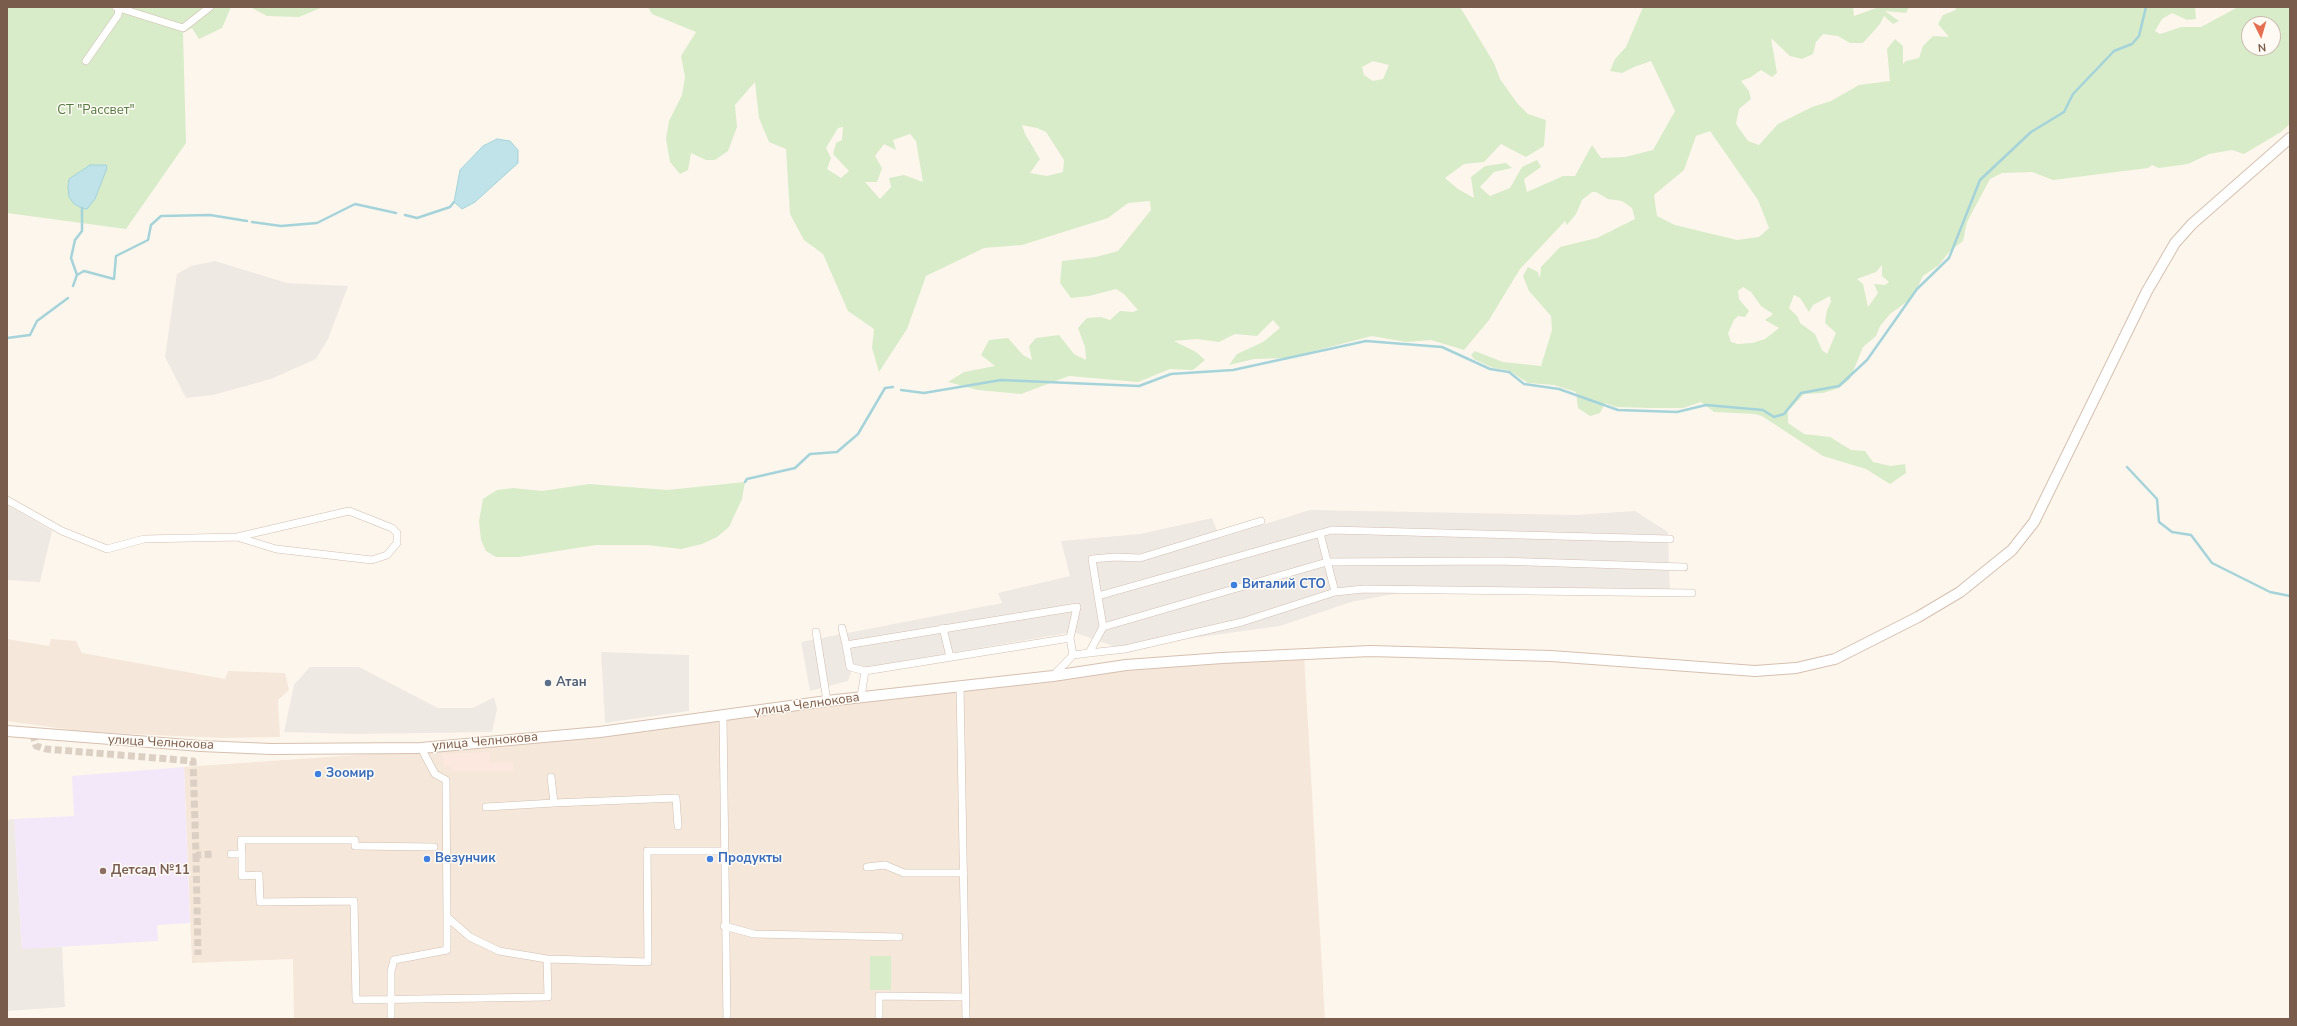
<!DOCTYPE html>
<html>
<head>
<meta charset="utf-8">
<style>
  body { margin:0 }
  #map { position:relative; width:2297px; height:1026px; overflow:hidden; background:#fdf6ec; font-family:"Nunito Sans",sans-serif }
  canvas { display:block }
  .frame { position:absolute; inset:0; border:8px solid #7a5c4d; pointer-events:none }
  .north { position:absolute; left:2241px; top:16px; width:40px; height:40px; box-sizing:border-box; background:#fffaf3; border:1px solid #cabbb1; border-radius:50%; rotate:175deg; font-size:11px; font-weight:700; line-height:16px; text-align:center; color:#7a5c4d }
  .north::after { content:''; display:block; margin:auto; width:14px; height:18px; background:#e76f51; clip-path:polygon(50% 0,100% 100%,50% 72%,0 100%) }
</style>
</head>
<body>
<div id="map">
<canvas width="2297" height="1026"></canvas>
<div class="frame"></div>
<div class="north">N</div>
</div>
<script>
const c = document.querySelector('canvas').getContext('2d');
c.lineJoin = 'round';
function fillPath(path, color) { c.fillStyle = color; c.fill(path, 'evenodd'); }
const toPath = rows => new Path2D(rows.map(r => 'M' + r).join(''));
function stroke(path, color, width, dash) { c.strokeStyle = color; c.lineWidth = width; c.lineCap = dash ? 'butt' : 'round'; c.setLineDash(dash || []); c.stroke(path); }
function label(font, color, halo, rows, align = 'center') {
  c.font = font + ' "Nunito Sans",sans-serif'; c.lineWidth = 3; c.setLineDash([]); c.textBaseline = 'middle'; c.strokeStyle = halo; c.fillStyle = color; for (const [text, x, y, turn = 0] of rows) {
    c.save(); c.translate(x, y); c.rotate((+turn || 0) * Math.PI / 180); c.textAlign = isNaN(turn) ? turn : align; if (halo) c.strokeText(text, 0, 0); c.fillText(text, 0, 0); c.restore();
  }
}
const residential = toPath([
  [7,639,49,646,51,639,76,641,82,653,225,679,228,671,285,673,289,690,278,700,280,737,221,738,86,732,7,721],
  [1304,655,1325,1019,294,1019,293,959,192,963,184,767,586,739,960,685]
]);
const commercial = toPath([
  [490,752,490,762,513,763,513,771,452,771,451,767,444,766,442,754]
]);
const industrial = toPath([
  [215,261,287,283,348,286,328,339,316,359,271,379,213,395,186,398,165,357,177,274,191,266],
  [7,505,52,531,40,582,7,580],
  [1310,510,1577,515,1635,511,1668,532,1670,595,1426,588,1351,602,1280,626,1119,648,1073,632,852,670,848,681,810,691,801,642,1002,603,998,593,1070,576,1061,541,1140,534,1212,518,1220,538],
  [601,652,689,655,689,711,605,723],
  [310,667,359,667,438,708,473,708,494,697,497,709,492,732,353,734,284,732,294,685],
  [14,819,22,948,62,947,65,1007,7,1011,7,820]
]);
const education = toPath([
  [184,767,190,923,157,925,158,941,22,949,14,819,74,816,72,776]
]);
const green = toPath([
  [7,7,231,7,222,28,199,39,192,28,183,33,186,143,126,229,7,213],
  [250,7,323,7,299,17,267,16],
  [648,7,1460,7,1494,63,1500,79,1517,103,1528,114,1546,120,1544,146,1526,157,1501,144,1484,162,1464,164,1445,178,1458,189,1474,198,1471,177,1485,166,1506,163,1512,168,1494,172,1480,187,1490,196,1510,188,1522,167,1537,160,1541,167,1524,179,1527,192,1563,176,1575,176,1592,145,1601,158,1625,157,1653,150,1675,111,1651,61,1634,67,1622,73,1610,71,1615,59,1626,47,1643,7,1853,7,1854,16,1879,7,1909,7,1906,13,1885,11,1899,21,1893,24,1884,16,1880,24,1863,43,1850,43,1838,36,1823,34,1816,42,1813,54,1802,59,1790,56,1771,38,1777,73,1772,77,1761,70,1751,77,1741,81,1749,91,1751,99,1739,109,1736,124,1748,141,1759,145,1778,124,1812,107,1831,101,1859,85,1890,81,1887,49,1895,39,1903,46,1903,64,1906,61,1919,58,1923,46,1933,36,1949,37,1938,24,1943,15,1956,10,1955,7,2195,7,2196,19,2187,20,2172,13,2162,19,2155,31,2160,34,2181,27,2201,27,2238,7,2290,7,2290,124,2281,132,2244,154,2232,150,2209,154,2188,164,2159,168,2152,165,2148,168,2053,180,2032,172,2002,173,1990,179,1967,222,1963,241,1950,251,1939,265,1923,276,1912,298,1890,314,1880,326,1876,336,1863,347,1850,379,1839,388,1823,393,1804,394,1788,411,1788,423,1804,434,1830,437,1851,450,1865,451,1873,462,1891,466,1905,464,1906,473,1890,484,1866,469,1823,456,1762,416,1755,414,1714,412,1701,402,1683,408,1648,408,1616,407,1605,403,1600,413,1590,416,1578,408,1576,392,1554,385,1528,383,1508,370,1493,368,1474,359,1471,355,1475,351,1503,362,1541,366,1552,330,1551,316,1529,291,1523,276,1528,267,1538,272,1540,278,1541,267,1560,247,1597,238,1635,219,1632,208,1622,201,1608,199,1596,192,1592,192,1582,200,1576,214,1567,225,1565,221,1520,269,1489,320,1464,350,1431,340,1406,342,1372,336,1287,358,1254,359,1229,365,1237,354,1263,342,1280,328,1273,320,1257,336,1235,334,1219,342,1197,339,1174,341,1196,352,1205,360,1193,370,1170,369,1138,382,1069,376,1021,394,978,390,948,382,964,372,995,366,981,355,989,340,1008,338,1023,355,1032,360,1029,346,1036,338,1059,335,1074,354,1086,360,1085,347,1078,328,1087,318,1101,317,1110,320,1120,311,1133,312,1138,310,1124,294,1116,289,1089,296,1071,298,1060,283,1062,261,1096,257,1118,251,1151,210,1150,201,1128,203,1108,218,1022,245,984,248,926,276,907,329,879,372,872,348,874,329,848,311,823,254,804,240,790,214,786,149,769,142,759,118,755,82,735,105,737,127,728,151,715,160,706,160,691,153,688,170,680,174,670,162,666,139,669,121,682,95,685,77,681,56,696,32,652,14],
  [2249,24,2273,24,2273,48,2249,48],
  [1373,61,1389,65,1383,79,1373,81,1364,75,1362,67],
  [1022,125,1037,128,1046,132,1064,160,1063,172,1047,176,1030,173,1040,159,1025,134],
  [843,127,842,140,836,143,833,154,849,171,841,178,827,169,831,158,826,148,838,128],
  [1710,131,1758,200,1769,228,1759,237,1737,240,1675,225,1657,216,1654,195,1684,170,1696,136],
  [910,134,916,141,923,182,904,175,889,178,891,187,880,199,865,182,877,182,882,168,875,156,884,144,896,150,893,140],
  [1882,265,1882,276,1889,282,1885,285,1874,284,1878,293,1868,307,1863,284,1857,279,1876,272],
  [1743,287,1751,292,1761,306,1773,314,1765,320,1779,328,1765,339,1752,343,1738,344,1731,342,1728,333,1734,320,1738,316,1745,317,1749,311,1739,299,1738,291],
  [1794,295,1800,298,1809,312,1813,305,1830,296,1831,302,1827,310,1825,323,1836,333,1827,354,1822,350,1815,334,1800,323,1798,317,1789,308],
  [745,482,742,499,729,527,717,537,702,544,681,549,647,545,596,545,519,557,496,557,486,551,481,540,479,521,483,499,497,490,513,488,542,491,589,484,667,490],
  [870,956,891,956,891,990,870,990]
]);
const water = toPath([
  [497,139,510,141,518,150,518,163,475,202,462,209,454,202,460,170,483,146,497,139],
  [90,165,106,165,107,168,95,199,87,209,82,208,74,204,69,197,68,187,69,179,90,165]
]);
const stream = toPath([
  [405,215,417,218,450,207,454,202],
  [252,222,281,226,317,223,355,204,396,213],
  [77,275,71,258,75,240,82,231,82,208],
  [73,286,77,275,84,271,114,279,116,256,148,240,151,225,161,216,210,215,247,221],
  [7,338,30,335,37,321,68,298],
  [901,390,924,393,1001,380,1139,386,1171,374,1233,370,1366,341,1442,347,1490,369,1509,372,1524,384,1559,389,1618,410,1677,412,1706,405,1763,410,1774,417,1784,414,1801,393,1839,386,1867,360,1917,289,1949,258,1980,180,2031,132,2064,112,2073,94,2114,51,2132,44,2139,36,2146,7],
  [2127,467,2157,499,2159,522,2172,532,2191,535,2212,563,2270,592,2290,596],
  [745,482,747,479,795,468,810,454,837,452,858,434,885,388,893,387]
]);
const streetTunnel = toPath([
  [33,734,36,746,46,749,193,761,196,855,214,854],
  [196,855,198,955]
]);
const street = toPath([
  [116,7,183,28,210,7],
  [86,61,118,15,119,9],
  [7,500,62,531,107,549,144,539,237,537,349,511,392,528,397,533,397,543,387,555,372,560,276,549,237,537],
  [1335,592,1364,589,1692,593],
  [1098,596,1332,530,1670,539],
  [1103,627,1327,562,1498,561,1684,567],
  [842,628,846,645],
  [943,628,950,657],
  [816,632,827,701],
  [1070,638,865,671,850,667,846,645,1077,607,1070,638,1073,655],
  [1089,653,1125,649,1242,622,1335,592,1320,533],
  [1053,676,1073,655,1089,653,1103,627,1092,559,1115,557,1140,558,1261,521],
  [960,685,966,1019],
  [861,697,865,671],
  [723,717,727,1019],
  [421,748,435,774,446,780,447,917,470,937,499,951,547,959,648,962,647,851,724,851],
  [551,777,554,803,676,798,678,826],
  [486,807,554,803],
  [231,854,242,854,242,876,259,875,260,902,354,901,356,1000,548,997,547,959],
  [242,854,241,840,355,840,355,846,434,847],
  [867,867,885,865,904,873,964,873],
  [724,926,754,934,899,937],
  [391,1019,391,971,394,960,447,950,447,917],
  [879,1019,879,996,966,997]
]);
const secondary = toPath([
  [7,731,201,746,271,749,421,748,600,732,827,701,1053,676,1126,665,1222,658,1370,651,1551,656,1755,671,1796,668,1835,659,1918,617,1960,592,2012,550,2034,522,2147,291,2175,243,2192,224,2290,138]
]);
const markers = [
  [1234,585,4,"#3f7fe0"],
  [548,683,4,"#5c6f8a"],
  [318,774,4,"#3f7fe0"],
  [427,859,4,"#3f7fe0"],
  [710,859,4,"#3f7fe0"],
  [103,871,4,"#8d6e63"]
];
const parkNames = [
  ["СТ \"Рассвет\"",96,111]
];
const shopNames = [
  ["Виталий СТО",1242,585],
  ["Зоомир",326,774],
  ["Везунчик",435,859],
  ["Продукты",718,859]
];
const serviceNames = [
  ["Атан",556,683]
];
const streetNames = [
  ["улица Челнокова",807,705,-8],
  ["улица Челнокова",485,742,-5],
  ["улица Челнокова",161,743,3]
];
const educationNames = [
  ["Детсад №11",111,871]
];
fillPath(residential, '#f5e8da');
fillPath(commercial, '#fde8e0');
fillPath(industrial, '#efe9e4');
fillPath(education, '#f3e8fa');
fillPath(green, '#d8ecc9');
fillPath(water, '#bfe3e8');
stroke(water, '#a5d3da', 1);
stroke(stream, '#a5d3da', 2.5);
stroke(streetTunnel, '#dcd0c4', 7, [7, 3.5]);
stroke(street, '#d1beb0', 8);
stroke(secondary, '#d6c0b0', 12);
stroke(street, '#fff', 7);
stroke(secondary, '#fff', 10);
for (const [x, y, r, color] of markers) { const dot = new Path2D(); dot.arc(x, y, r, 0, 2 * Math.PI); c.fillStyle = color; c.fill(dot); stroke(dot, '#fffaf3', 1.5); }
label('13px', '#537a41', '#fffaf3', parkNames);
label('bold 13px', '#366cbe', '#fffaf3', shopNames, 'left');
label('bold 13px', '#4e5e75', '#fffaf3', serviceNames, 'left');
label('13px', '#7a5c4d', '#fffaf3', streetNames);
label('bold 13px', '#785e54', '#fffaf3', educationNames, 'left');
</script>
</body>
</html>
